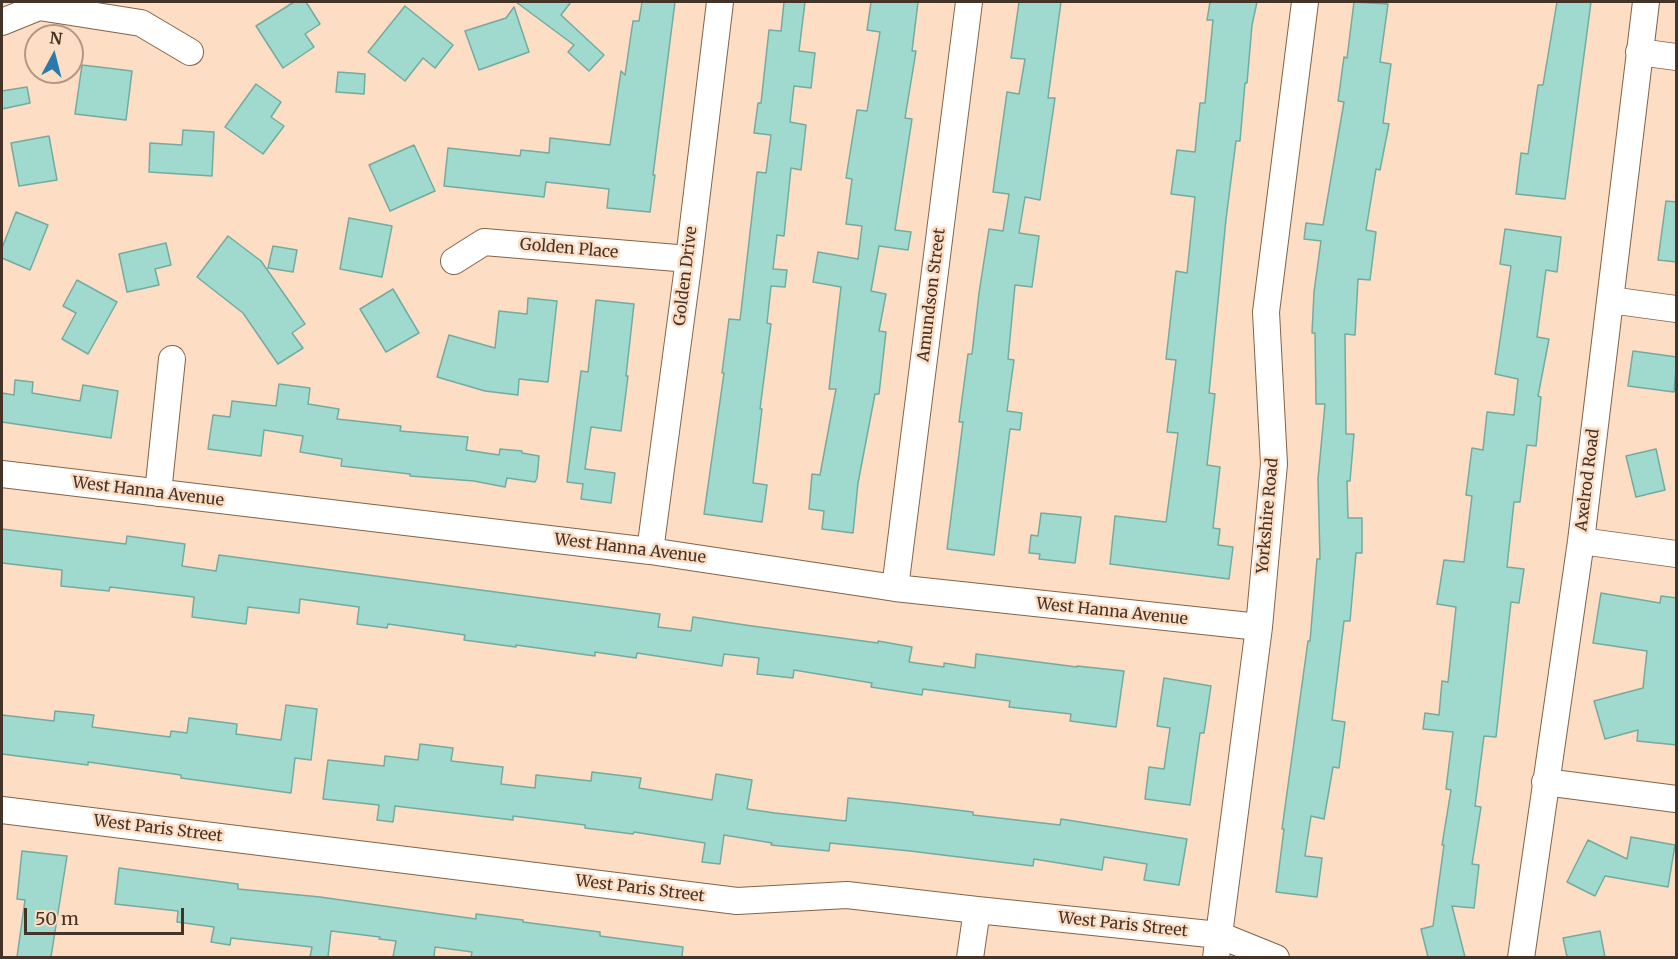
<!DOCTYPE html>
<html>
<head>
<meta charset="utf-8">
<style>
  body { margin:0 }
  #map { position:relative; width:1678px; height:959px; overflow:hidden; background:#fdddc4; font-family:Merriweather,serif }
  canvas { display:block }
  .frame { position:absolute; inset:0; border:3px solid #433427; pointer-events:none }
  .north { position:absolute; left:24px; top:24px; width:60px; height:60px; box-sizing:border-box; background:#fdddc4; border:2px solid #b39985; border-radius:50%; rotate:7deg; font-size:16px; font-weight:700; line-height:24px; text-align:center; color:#433427 }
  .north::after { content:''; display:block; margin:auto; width:21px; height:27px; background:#2b7aac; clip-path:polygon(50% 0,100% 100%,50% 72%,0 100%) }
  .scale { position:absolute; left:24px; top:908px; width:160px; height:27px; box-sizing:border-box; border:3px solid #433427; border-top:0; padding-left:8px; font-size:18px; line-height:21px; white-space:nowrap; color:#433427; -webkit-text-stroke:4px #fdddc4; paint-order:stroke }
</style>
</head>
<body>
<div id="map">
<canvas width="1678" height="959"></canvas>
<div class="frame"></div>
<div class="north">N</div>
<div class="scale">50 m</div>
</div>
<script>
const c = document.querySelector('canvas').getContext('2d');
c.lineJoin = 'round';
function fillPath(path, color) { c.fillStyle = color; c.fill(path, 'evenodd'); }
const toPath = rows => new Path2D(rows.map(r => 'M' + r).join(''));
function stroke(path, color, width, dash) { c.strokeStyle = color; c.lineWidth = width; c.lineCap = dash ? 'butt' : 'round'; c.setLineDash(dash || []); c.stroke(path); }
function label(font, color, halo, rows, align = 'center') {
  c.font = font + ' Merriweather,serif'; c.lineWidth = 5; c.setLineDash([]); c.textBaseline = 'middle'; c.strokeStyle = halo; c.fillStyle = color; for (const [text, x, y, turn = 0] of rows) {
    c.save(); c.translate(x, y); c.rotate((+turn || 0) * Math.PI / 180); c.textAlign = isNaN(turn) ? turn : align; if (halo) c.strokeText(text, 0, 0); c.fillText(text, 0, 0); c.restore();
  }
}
const building = toPath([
  [294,2,306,2,320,24,305,34,314,47,283,68,256,26,294,2],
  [516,2,571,2,561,15,604,55,589,71,568,52,574,45,516,2],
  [642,2,675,2,653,175,655,175,650,212,607,208,609,189,546,182,544,197,444,186,448,148,520,156,521,150,549,153,550,138,610,145,621,71,625,75,633,21,639,21,642,2],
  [784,2,805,2,799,51,815,53,811,88,794,86,790,122,806,125,801,170,791,168,784,236,777,235,773,269,787,270,785,287,771,286,767,323,771,324,760,409,762,409,753,483,767,485,762,522,704,514,724,373,722,373,729,319,740,320,757,172,766,173,771,135,754,133,758,103,761,103,769,30,781,31,784,2],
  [871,2,918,2,912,51,916,51,905,118,912,119,895,230,911,232,908,250,879,246,871,291,886,294,879,331,886,332,879,394,875,394,858,483,853,533,822,529,824,511,809,509,812,474,820,475,836,389,829,389,841,287,813,282,818,252,858,259,862,226,846,224,852,179,846,178,857,110,867,111,880,32,867,30,871,2],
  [1019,2,1061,2,1048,98,1055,98,1040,200,1025,197,1019,233,1039,236,1032,287,1015,285,1008,359,1014,360,1007,411,1022,413,1020,430,1010,429,994,555,947,549,963,422,959,422,968,354,972,354,979,293,989,229,1003,231,1009,194,993,192,1007,92,1019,94,1025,59,1011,58,1019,2],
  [1210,2,1257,2,1252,25,1247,83,1245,83,1240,141,1236,141,1226,219,1209,393,1215,394,1207,465,1220,467,1213,528,1220,529,1218,545,1233,547,1229,579,1110,564,1115,516,1166,522,1178,433,1167,432,1176,360,1166,359,1176,271,1187,273,1195,197,1171,194,1177,150,1195,152,1200,103,1205,103,1213,20,1207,20,1210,2],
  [1354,2,1388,4,1380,62,1391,64,1383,123,1389,124,1380,170,1376,169,1366,230,1376,232,1370,280,1358,279,1355,335,1345,334,1346,434,1354,434,1350,481,1347,481,1348,518,1362,518,1362,553,1356,553,1350,621,1344,621,1332,720,1345,722,1339,768,1333,767,1324,819,1311,816,1305,856,1322,858,1317,897,1276,892,1284,829,1282,829,1308,641,1310,641,1317,559,1320,559,1318,479,1325,404,1316,404,1315,333,1312,333,1314,292,1321,241,1304,239,1306,223,1323,225,1344,102,1338,101,1344,57,1347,58,1354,2],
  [1557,2,1591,2,1565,199,1516,194,1521,153,1528,154,1538,85,1543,85,1557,2],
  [405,6,453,45,435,68,423,58,405,81,368,52,405,6],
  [514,7,529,52,479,70,465,31,506,18,514,7],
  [82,65,132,71,126,120,75,114,82,65],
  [338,72,365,74,364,94,336,92,338,72],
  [256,84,281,102,271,117,284,126,263,154,225,127,256,84],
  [27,87,30,103,2,109,2,91,27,87],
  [183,130,214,132,212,176,149,172,150,143,182,145,183,130],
  [49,136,57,180,19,186,11,143,49,136],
  [414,145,435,191,390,211,369,165,414,145],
  [1666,201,1677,202,1677,262,1658,260,1666,201],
  [16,212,48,225,30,270,2,258,2,248,16,212],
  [349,218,392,226,382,277,340,269,349,218],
  [1505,229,1561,237,1557,272,1546,270,1537,337,1549,339,1538,396,1541,397,1536,446,1527,445,1520,502,1514,502,1507,567,1524,569,1519,603,1511,602,1496,737,1484,736,1475,806,1481,807,1472,864,1479,865,1474,908,1452,906,1465,957,1428,957,1421,929,1433,926,1444,845,1442,845,1451,790,1446,789,1453,732,1423,729,1425,713,1439,715,1442,681,1448,682,1456,607,1437,604,1444,560,1464,562,1472,496,1466,495,1472,448,1483,450,1487,412,1514,415,1518,379,1495,374,1511,266,1500,264,1505,229],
  [228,236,261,261,305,324,292,333,303,348,278,364,243,313,197,277,228,236],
  [166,243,171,265,155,269,159,285,127,292,119,254,166,243],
  [273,246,297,250,293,272,268,268,273,246],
  [77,280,117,302,88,354,62,339,76,313,63,306,77,280],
  [393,289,419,333,386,352,360,309,393,289],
  [528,298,557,301,548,382,519,379,518,395,485,391,437,377,449,335,495,348,499,311,527,314,528,298],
  [596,300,634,304,626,376,628,376,621,431,591,427,585,469,615,473,611,503,581,499,583,484,567,482,581,371,588,372,596,300],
  [1633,351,1677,357,1674,392,1628,386,1633,351],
  [15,380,33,382,32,393,80,401,83,385,118,391,111,438,2,422,2,393,14,395,15,380],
  [279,384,310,388,308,404,339,409,337,419,401,426,400,431,468,437,466,450,499,455,500,449,522,451,522,453,539,456,537,478,535,482,507,478,505,487,474,481,410,476,410,474,341,466,342,459,300,452,303,436,264,430,261,456,208,449,213,415,230,417,232,401,276,406,279,384],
  [1656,449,1665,490,1636,497,1626,456,1656,449],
  [1041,513,1081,517,1075,563,1039,559,1040,554,1029,553,1031,535,1038,536,1041,513],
  [2,529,126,544,127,536,185,544,182,566,216,571,219,555,660,614,658,627,691,631,693,617,745,625,878,643,878,641,912,647,909,662,944,667,944,663,975,668,976,654,1077,667,1077,666,1124,671,1116,727,1070,721,1071,714,1009,707,1010,701,923,689,922,695,871,687,872,683,794,670,793,678,757,674,759,658,724,654,722,666,637,653,636,658,595,652,595,656,516,645,516,647,464,640,465,635,388,624,387,628,357,624,359,607,300,599,299,613,248,607,246,624,192,617,194,597,110,587,109,591,61,586,62,570,2,563,2,529],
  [1601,593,1660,603,1661,596,1677,598,1677,745,1637,741,1638,730,1605,739,1594,701,1643,688,1647,651,1593,643,1601,593],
  [1164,678,1211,686,1204,733,1200,733,1190,805,1145,799,1149,767,1164,769,1170,728,1157,726,1164,678],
  [286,705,317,709,311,760,295,758,291,793,181,778,181,775,88,762,88,765,2,754,2,715,54,721,55,711,94,715,92,727,170,737,171,731,187,733,189,718,237,724,236,734,281,740,286,705],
  [420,744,453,748,451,761,503,767,501,784,535,788,536,775,591,781,592,772,641,778,639,788,712,800,716,774,752,780,747,809,775,813,846,821,848,798,898,803,973,812,973,815,1060,825,1061,819,1187,839,1179,885,1144,880,1147,864,1104,857,1102,870,1034,859,1033,866,910,851,830,843,829,851,771,845,772,843,724,835,720,864,702,862,705,843,634,832,633,834,585,828,585,825,513,816,513,820,395,806,393,822,377,820,379,805,323,799,328,760,384,766,385,756,418,760,420,744],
  [1631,837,1675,845,1668,887,1605,876,1595,896,1567,882,1588,840,1627,859,1631,837],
  [22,851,67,856,51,957,17,957,25,900,17,899,22,851],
  [119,868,238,884,238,889,320,897,476,919,476,914,523,920,523,922,600,932,600,936,683,947,682,957,471,957,472,952,435,947,434,957,393,957,396,941,379,939,380,937,331,931,328,957,310,957,312,947,231,938,230,945,211,942,214,927,177,922,178,911,115,904,119,868],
  [1600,931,1605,957,1567,957,1563,938,1600,931]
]);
const minor = toPath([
  [2,22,39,7,141,23,190,52],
  [1639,52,1676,57],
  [454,261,484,242,689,259],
  [1610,300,1676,309],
  [2,474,650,551,895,588,1259,627],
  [158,493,172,359],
  [1581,541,1676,554],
  [650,551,689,259,720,2],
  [895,588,969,2],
  [1545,782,1676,799],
  [2,810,737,901,847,895,977,910,1219,935,1276,958],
  [970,958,977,910],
  [1216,958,1259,627,1274,464,1266,312,1305,2],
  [1521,958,1581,541,1646,2]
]);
const streetNames = [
  ["Golden Place",569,249,5],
  ["Golden Drive",686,276,-83],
  ["Amundson Street",932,295,-83],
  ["Axelrod Road",1588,480,-83],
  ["West Hanna Avenue",148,492,7],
  ["Yorkshire Road",1268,516,-85],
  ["West Hanna Avenue",630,549,7],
  ["West Hanna Avenue",1112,612,6],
  ["West Paris Street",158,829,7],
  ["West Paris Street",640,889,7],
  ["West Paris Street",1123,925,6]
];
fillPath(building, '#a0d9cd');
stroke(building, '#73aba0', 1.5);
stroke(minor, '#856346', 28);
stroke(minor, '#fff', 26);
label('16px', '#433427', '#fdddc4', streetNames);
</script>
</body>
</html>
